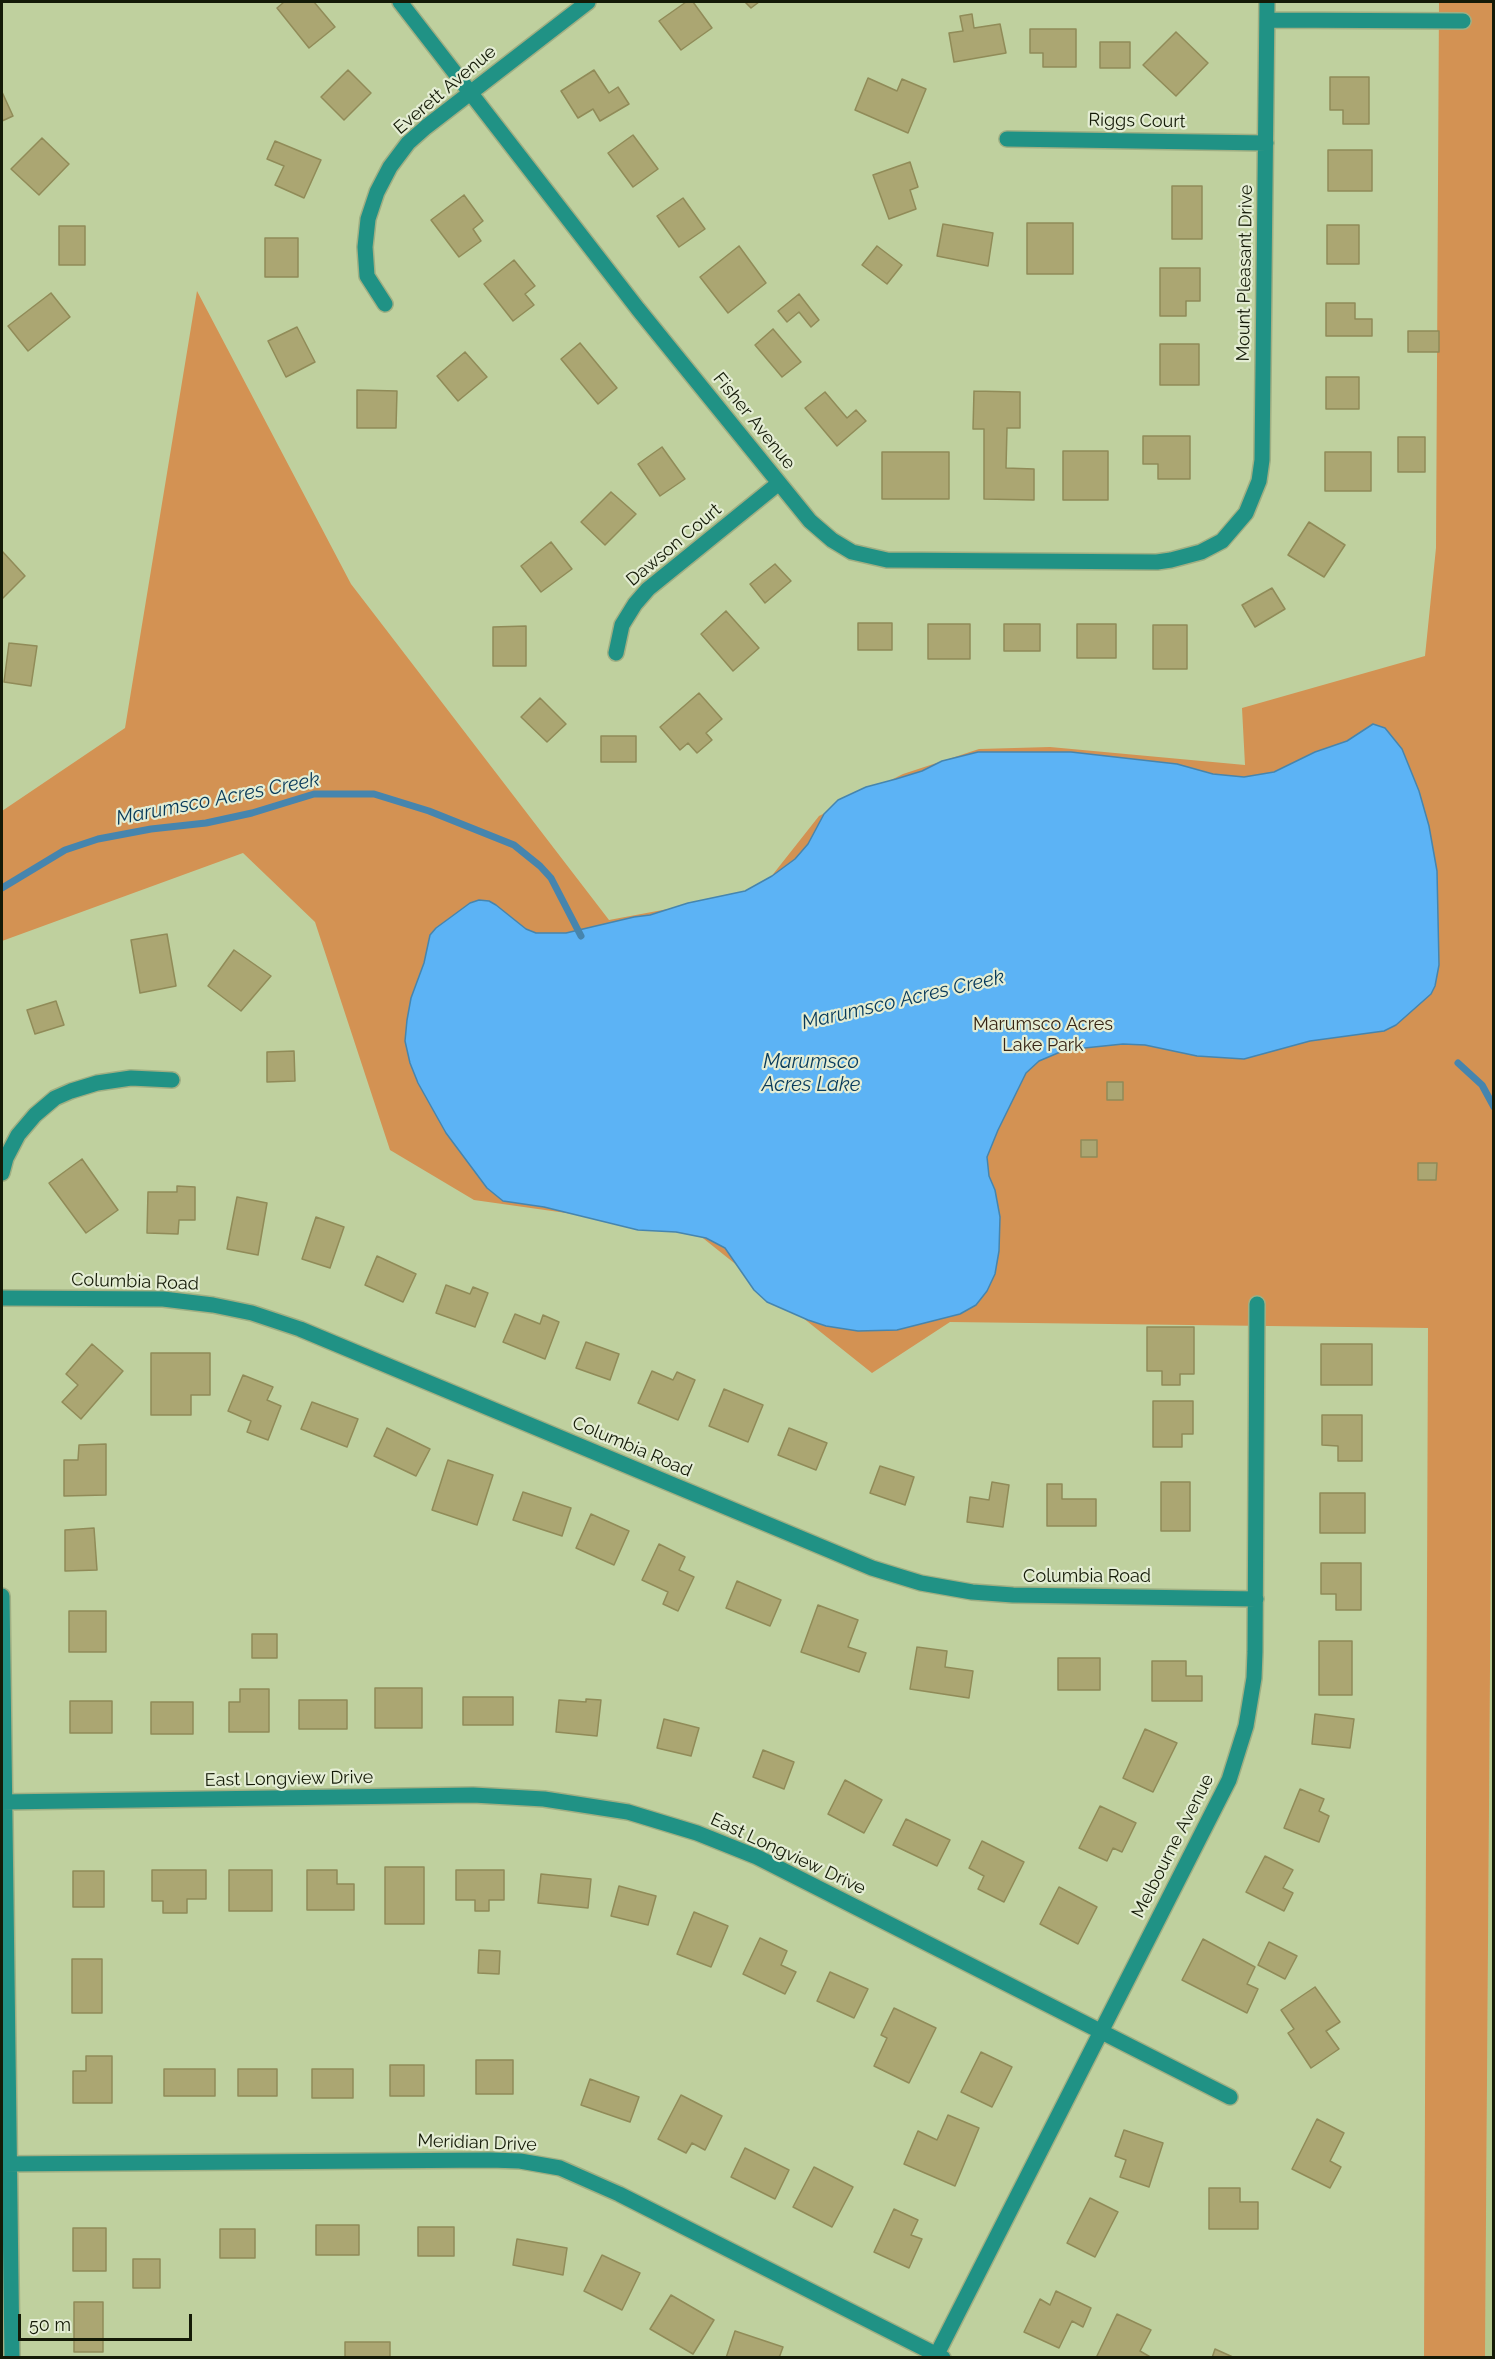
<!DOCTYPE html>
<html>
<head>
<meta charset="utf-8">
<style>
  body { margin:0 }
  #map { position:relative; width:1495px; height:2359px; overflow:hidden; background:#bfd09e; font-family:Raleway,sans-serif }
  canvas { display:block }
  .frame { position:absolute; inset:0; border:3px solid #141a07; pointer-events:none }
  .scale { position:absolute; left:18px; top:2314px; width:174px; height:27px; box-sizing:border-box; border:3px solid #141a07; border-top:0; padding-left:8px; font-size:18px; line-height:21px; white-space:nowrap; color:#141a07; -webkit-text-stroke:4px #e4edd4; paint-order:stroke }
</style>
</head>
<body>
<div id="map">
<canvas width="1495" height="2359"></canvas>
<div class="frame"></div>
<div class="scale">50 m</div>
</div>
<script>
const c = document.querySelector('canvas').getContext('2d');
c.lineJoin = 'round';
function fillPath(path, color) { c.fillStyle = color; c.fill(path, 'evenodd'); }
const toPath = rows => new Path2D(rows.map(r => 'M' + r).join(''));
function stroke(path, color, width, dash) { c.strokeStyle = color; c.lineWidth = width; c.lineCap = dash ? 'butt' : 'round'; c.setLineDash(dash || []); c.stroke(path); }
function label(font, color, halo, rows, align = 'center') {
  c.font = font + ' Raleway,sans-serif'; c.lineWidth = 4.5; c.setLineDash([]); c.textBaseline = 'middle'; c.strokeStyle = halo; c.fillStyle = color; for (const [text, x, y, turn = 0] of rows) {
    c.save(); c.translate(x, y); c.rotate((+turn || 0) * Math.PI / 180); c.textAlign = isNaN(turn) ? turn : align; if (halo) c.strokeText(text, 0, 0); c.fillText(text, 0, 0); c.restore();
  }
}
const built = toPath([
  [1493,1258,1494,2357,1485,2358,1485,2357]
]);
const green = toPath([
  [1439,2,1493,2,1493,1258,1485,2357,1424,2357,1428,1328,950,1322,872,1373,694,1231,474,1200,390,1150,315,922,243,853,2,941,2,811,125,728,197,291,351,584,609,920,759,892,819,816,903,774,979,749,1050,747,1245,765,1242,708,1425,656,1436,548]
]);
const water = toPath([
  [1373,724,1385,728,1402,749,1419,791,1429,826,1437,871,1439,965,1435,986,1431,994,1396,1025,1384,1031,1310,1041,1244,1059,1197,1056,1145,1045,1123,1044,1065,1050,1039,1061,1026,1073,998,1130,987,1157,989,1176,995,1190,1000,1217,999,1251,995,1274,987,1291,976,1305,960,1314,897,1330,858,1331,826,1326,808,1320,767,1302,754,1290,725,1248,706,1238,676,1232,638,1230,544,1207,503,1201,487,1188,446,1133,418,1083,410,1063,405,1041,407,1020,411,998,424,963,430,935,436,928,470,903,479,900,489,901,496,905,526,929,536,933,566,933,634,917,650,915,688,903,745,891,772,876,795,859,808,844,824,814,838,800,866,787,896,779,922,771,942,761,978,752,1071,752,1177,764,1213,774,1244,777,1274,772,1315,752,1347,741,1373,724]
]);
const stream = toPath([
  [2,888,65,850,98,839,151,829,206,823,252,813,314,794,374,794,429,811,514,845,540,866,551,878,581,936],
  [1458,1063,1482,1085,1494,1107]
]);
const building = toPath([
  [284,2,314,2,335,27,309,48,277,8,284,2],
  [686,2,693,2,712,28,681,50,659,21,686,2],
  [745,2,759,2,751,8,745,2],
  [972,14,974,28,1000,24,1006,53,954,62,949,33,963,31,960,16,972,14],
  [1030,29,1076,29,1076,67,1043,67,1043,53,1030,53,1030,29],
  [1176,32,1208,63,1176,96,1143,65,1176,32],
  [1100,42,1130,42,1130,68,1100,68,1100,42],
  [348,70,371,93,344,120,321,97,348,70],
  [594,70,609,93,618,87,629,104,600,121,593,109,578,118,561,91,594,70],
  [1330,77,1369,77,1369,124,1343,124,1343,110,1330,110,1330,77],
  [868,78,897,91,902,79,926,89,908,133,855,110,868,78],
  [2,92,13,116,2,121,2,92],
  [633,135,658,169,633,187,608,153,633,135],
  [42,138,69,164,39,195,11,169,42,138],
  [275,141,321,160,304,198,275,185,284,166,267,159,275,141],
  [1328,150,1372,150,1372,191,1328,191,1328,150],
  [910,162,918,187,910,190,916,209,889,219,873,175,910,162],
  [1172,186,1202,186,1202,239,1172,239,1172,186],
  [464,195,483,221,473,229,481,241,459,257,431,220,464,195],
  [683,198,705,229,679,247,657,216,683,198],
  [1027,223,1073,223,1073,274,1027,274,1027,223],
  [943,224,993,233,988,266,937,256,943,224],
  [1327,225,1359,225,1359,264,1327,264,1327,225],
  [59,226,85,226,85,265,59,265,59,226],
  [265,238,298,238,298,277,265,277,265,238],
  [739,246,766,283,728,313,700,277,739,246],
  [877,246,902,265,887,284,862,265,877,246],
  [514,260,535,286,525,294,534,305,513,321,484,284,514,260],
  [1160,268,1200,268,1200,301,1186,301,1186,316,1160,316,1160,268],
  [51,293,70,317,28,351,8,326,51,293],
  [799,294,819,320,811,327,799,312,787,322,778,311,799,294],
  [1326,303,1355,303,1355,319,1372,319,1372,336,1326,336,1326,303],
  [297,327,315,362,286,377,268,341,297,327],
  [773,329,801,362,782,377,755,345,773,329],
  [1408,331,1439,331,1439,352,1408,352,1408,331],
  [580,343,617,388,598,404,561,359,580,343],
  [1160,344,1199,344,1199,385,1160,385,1160,344],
  [465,352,487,377,458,401,437,376,465,352],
  [1326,377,1359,377,1359,409,1326,409,1326,377],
  [357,390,397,391,396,428,357,428,357,390],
  [974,391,1020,392,1020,428,1007,428,1006,468,1034,469,1034,500,984,499,984,429,973,429,974,391],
  [825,392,847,418,856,410,866,421,837,446,805,408,825,392],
  [1143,436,1190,436,1190,479,1158,479,1158,464,1143,464,1143,436],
  [1398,437,1425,437,1425,472,1398,472,1398,437],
  [662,447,685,479,660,496,638,464,662,447],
  [1063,451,1108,451,1108,500,1063,500,1063,451],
  [882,452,949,452,949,499,882,499,882,452],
  [1325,452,1371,452,1371,491,1325,491,1325,452],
  [611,492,636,514,605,545,581,522,611,492],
  [1309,522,1345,545,1324,577,1288,555,1309,522],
  [551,542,572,569,541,592,521,566,551,542],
  [2,551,25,576,2,599,2,551],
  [775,564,791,581,765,603,750,584,775,564],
  [1272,588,1285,609,1255,627,1242,605,1272,588],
  [726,611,759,648,733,671,701,634,726,611],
  [858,623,892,623,892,650,858,650,858,623],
  [928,624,970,624,970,659,928,659,928,624],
  [1004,624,1040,624,1040,651,1004,651,1004,624],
  [1077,624,1116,624,1116,658,1077,658,1077,624],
  [1153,625,1187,625,1187,669,1153,669,1153,625],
  [526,626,526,666,493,666,493,627,526,626],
  [9,643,37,646,31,686,4,682,9,643],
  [699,693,722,719,706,733,712,740,697,753,688,743,680,750,660,727,699,693],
  [540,698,566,724,547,742,521,717,540,698],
  [601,736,636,736,636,762,601,762,601,736],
  [167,934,176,986,140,993,131,940,167,934],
  [234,950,271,976,241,1011,208,986,234,950],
  [56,1001,64,1025,35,1034,27,1010,56,1001],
  [294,1051,295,1081,267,1082,267,1052,294,1051],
  [1107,1082,1123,1082,1123,1100,1107,1100,1107,1082],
  [1081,1140,1097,1140,1097,1157,1081,1157,1081,1140],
  [82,1159,118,1210,86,1233,49,1183,82,1159],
  [1418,1163,1437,1163,1436,1180,1418,1180,1418,1163],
  [177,1186,195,1187,195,1220,179,1220,178,1234,147,1233,148,1192,177,1192,177,1186],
  [237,1197,267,1203,258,1255,227,1249,237,1197],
  [316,1217,344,1227,330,1268,302,1259,316,1217],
  [377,1256,416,1274,403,1302,365,1285,377,1256],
  [446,1285,470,1294,473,1287,488,1293,475,1327,436,1313,446,1285],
  [515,1314,540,1324,543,1315,559,1322,545,1359,503,1342,515,1314],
  [1147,1327,1194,1327,1194,1374,1180,1374,1180,1385,1162,1385,1162,1371,1147,1371,1147,1327],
  [586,1342,619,1354,610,1380,576,1368,586,1342],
  [92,1344,123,1371,81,1419,62,1402,78,1385,66,1374,92,1344],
  [1321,1344,1372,1344,1372,1385,1321,1385,1321,1344],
  [151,1353,210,1353,210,1395,191,1395,191,1415,151,1415,151,1353],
  [652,1371,673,1380,677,1372,695,1380,678,1420,638,1403,652,1371],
  [243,1375,273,1387,267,1400,281,1406,268,1440,247,1432,251,1421,228,1411,243,1375],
  [724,1389,763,1405,748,1442,709,1426,724,1389],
  [1153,1401,1193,1401,1193,1434,1182,1434,1182,1447,1153,1447,1153,1401],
  [312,1402,358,1419,347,1447,301,1429,312,1402],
  [1322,1415,1362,1415,1362,1461,1338,1461,1338,1446,1322,1445,1322,1415],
  [387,1428,430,1449,416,1476,374,1456,387,1428],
  [789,1428,827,1443,816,1470,778,1455,789,1428],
  [106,1444,106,1495,64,1496,64,1460,78,1460,79,1445,106,1444],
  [448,1460,493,1475,477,1525,432,1510,448,1460],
  [880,1466,914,1477,905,1505,870,1493,880,1466],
  [992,1482,1009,1485,1003,1527,967,1522,970,1497,989,1500,992,1482],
  [1161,1482,1190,1482,1190,1531,1161,1531,1161,1482],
  [1047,1484,1062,1484,1062,1499,1096,1499,1096,1526,1047,1526,1047,1484],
  [523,1492,571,1508,562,1536,513,1520,523,1492],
  [1320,1493,1365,1493,1365,1533,1320,1533,1320,1493],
  [591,1514,629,1531,614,1565,576,1548,591,1514],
  [94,1528,97,1570,65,1571,65,1530,94,1528],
  [659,1544,685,1557,679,1570,694,1577,678,1611,663,1604,668,1592,642,1580,659,1544],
  [1321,1563,1361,1563,1361,1610,1336,1610,1336,1594,1321,1594,1321,1563],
  [737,1581,781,1600,770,1626,726,1608,737,1581],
  [818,1605,858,1620,848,1647,866,1653,859,1672,801,1652,818,1605],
  [69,1611,106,1611,106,1652,69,1652,69,1611],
  [252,1634,277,1634,277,1658,252,1658,252,1634],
  [1319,1641,1352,1641,1352,1695,1319,1695,1319,1641],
  [917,1647,947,1651,945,1667,973,1671,969,1698,910,1689,917,1647],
  [1058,1658,1100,1658,1100,1690,1058,1690,1058,1658],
  [1152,1661,1186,1661,1186,1676,1202,1676,1202,1701,1152,1701,1152,1661],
  [375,1688,422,1688,422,1728,375,1728,375,1688],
  [240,1689,269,1689,269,1732,229,1732,229,1702,240,1702,240,1689],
  [463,1697,513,1697,513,1725,463,1725,463,1697],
  [586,1699,601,1700,597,1736,556,1732,559,1700,586,1702,586,1699],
  [299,1700,347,1700,347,1729,299,1729,299,1700],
  [70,1701,112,1701,112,1733,70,1733,70,1701],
  [151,1702,193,1702,193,1734,151,1734,151,1702],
  [1315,1714,1354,1719,1350,1748,1312,1744,1315,1714],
  [664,1719,699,1728,691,1756,657,1748,664,1719],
  [1145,1729,1177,1743,1153,1792,1123,1778,1145,1729],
  [763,1750,794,1762,784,1789,753,1777,763,1750],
  [845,1780,882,1800,864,1833,828,1814,845,1780],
  [1300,1789,1324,1799,1319,1811,1329,1816,1319,1842,1284,1828,1300,1789],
  [1100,1806,1136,1823,1122,1852,1113,1848,1107,1861,1079,1848,1100,1806],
  [906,1819,950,1840,937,1866,893,1845,906,1819],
  [982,1841,1024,1862,1004,1902,978,1889,984,1876,969,1868,982,1841],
  [1265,1856,1293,1870,1283,1888,1293,1893,1284,1911,1246,1892,1265,1856],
  [385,1867,424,1867,424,1924,385,1924,385,1867],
  [152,1870,206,1870,206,1899,187,1899,187,1913,163,1913,163,1901,152,1901,152,1870],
  [229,1870,272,1870,272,1911,229,1911,229,1870],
  [307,1870,337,1870,337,1884,354,1884,354,1910,307,1910,307,1870],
  [456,1870,504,1870,504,1900,489,1900,489,1911,475,1911,475,1900,456,1900,456,1870],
  [73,1871,104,1871,104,1907,73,1907,73,1871],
  [541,1874,591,1879,588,1908,538,1903,541,1874],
  [619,1886,656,1896,648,1925,611,1916,619,1886],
  [1059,1887,1097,1907,1078,1944,1040,1924,1059,1887],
  [694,1912,728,1926,711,1967,677,1954,694,1912],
  [760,1938,787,1951,781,1965,796,1972,785,1994,743,1974,760,1938],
  [1203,1939,1255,1967,1247,1984,1258,1989,1247,2013,1182,1980,1203,1939],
  [1269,1942,1297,1956,1285,1979,1258,1965,1269,1942],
  [479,1950,500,1951,499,1974,478,1973,479,1950],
  [72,1959,102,1959,102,2013,72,2013,72,1959],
  [830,1972,868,1989,854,2018,817,2001,830,1972],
  [1315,1987,1340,2022,1326,2031,1339,2049,1311,2068,1288,2033,1294,2029,1281,2010,1315,1987],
  [894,2008,936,2028,909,2083,874,2066,887,2038,881,2035,894,2008],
  [981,2052,1012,2067,992,2107,961,2092,981,2052],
  [86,2056,112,2056,112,2103,73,2103,73,2071,86,2071,86,2056],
  [476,2060,513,2060,513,2094,476,2094,476,2060],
  [390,2065,424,2065,424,2096,390,2096,390,2065],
  [164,2069,215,2069,215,2096,164,2096,164,2069],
  [238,2069,277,2069,277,2096,238,2096,238,2069],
  [312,2069,353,2069,353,2098,312,2098,312,2069],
  [590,2079,639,2097,630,2122,581,2105,590,2079],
  [681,2095,722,2116,705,2150,692,2143,686,2153,658,2139,681,2095],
  [948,2115,979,2128,955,2186,904,2164,918,2131,937,2140,948,2115],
  [1317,2119,1344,2133,1330,2161,1341,2167,1330,2188,1292,2169,1317,2119],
  [1124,2130,1163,2143,1149,2187,1120,2177,1126,2160,1115,2156,1124,2130],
  [745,2148,789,2170,775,2199,731,2177,745,2148],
  [814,2167,853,2187,832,2227,793,2207,814,2167],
  [1209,2188,1240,2188,1240,2202,1258,2202,1258,2229,1209,2229,1209,2188],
  [1090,2198,1118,2212,1095,2257,1067,2243,1090,2198],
  [894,2209,918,2220,911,2235,922,2239,909,2268,874,2252,894,2209],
  [316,2225,359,2225,359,2255,316,2255,316,2225],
  [418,2227,454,2227,454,2256,418,2256,418,2227],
  [73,2228,106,2228,106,2271,73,2271,73,2228],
  [220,2229,255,2229,255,2258,220,2258,220,2229],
  [517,2239,567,2248,563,2275,513,2265,517,2239],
  [602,2255,640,2273,622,2310,584,2291,602,2255],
  [133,2259,160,2259,160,2288,133,2288,133,2259],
  [1056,2291,1091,2308,1083,2327,1072,2321,1059,2348,1024,2332,1040,2299,1050,2305,1056,2291],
  [671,2295,714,2320,693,2354,650,2329,671,2295],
  [74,2302,103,2302,103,2352,74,2352,74,2302],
  [1117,2314,1151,2330,1140,2351,1152,2358,1096,2358,1117,2314],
  [735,2331,783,2347,779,2358,726,2358,735,2331],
  [345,2342,390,2342,390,2358,345,2358,345,2342],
  [1215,2349,1235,2358,1212,2358,1215,2349]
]);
const minor = toPath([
  [400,2,638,309,810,521,832,540,852,552,887,560,1157,562,1171,560,1201,552,1222,541,1246,513,1259,481,1262,460,1267,2],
  [1267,20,1463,21],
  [1007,139,1266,143],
  [385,304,367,276,365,247,368,219,377,192,390,167,408,143,426,127,588,2],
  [616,653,622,625,635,604,648,589,779,483],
  [2,1173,6,1158,18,1135,35,1115,55,1098,71,1091,97,1083,131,1078,172,1080],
  [2,1298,163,1299,213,1305,252,1313,300,1329,872,1568,921,1583,972,1592,1013,1595,1256,1599],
  [2,1596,12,2358],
  [2,1802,473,1795,544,1799,628,1812,697,1833,757,1857,1230,2097],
  [2,2164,490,2160,520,2161,560,2168,619,2194,943,2358],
  [935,2358,1229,1780,1246,1726,1254,1678,1255,1652,1257,1304]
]);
const streetNames = [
  ["Everett Avenue",445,90,-40],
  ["Riggs Court",1137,121,1],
  ["Mount Pleasant Drive",1245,273,-89],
  ["Fisher Avenue",754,421,51],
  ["Dawson Court",674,545,-40],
  ["Columbia Road",135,1282,2],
  ["Columbia Road",632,1447,23],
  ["Columbia Road",1087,1577],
  ["East Longview Drive",289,1779,-1],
  ["Melbourne Avenue",1173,1846,-63],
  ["East Longview Drive",788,1854,25],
  ["Meridian Drive",477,2143,2]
];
const parkNames = [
  ["Marumsco Acres",1043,1025],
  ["Lake Park",1043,1046]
];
const waterNames = [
  ["Marumsco Acres Creek",218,799,-11],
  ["Marumsco Acres Creek",903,1000,-13],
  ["Marumsco",811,1062],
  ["Acres Lake",811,1085]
];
fillPath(built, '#b4c78d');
fillPath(green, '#d39253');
fillPath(water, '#5cb3f5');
stroke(water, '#4685ae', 1.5);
stroke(stream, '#4685ae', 7);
fillPath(building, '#aba672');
stroke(building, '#908b58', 1.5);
stroke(minor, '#a0af83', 18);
stroke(minor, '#209285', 15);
label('18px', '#141a07', '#e4edd4', streetNames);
label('18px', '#372515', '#e4edd4', parkNames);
label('italic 20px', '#083a5a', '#e4edd4', waterNames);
</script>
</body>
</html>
